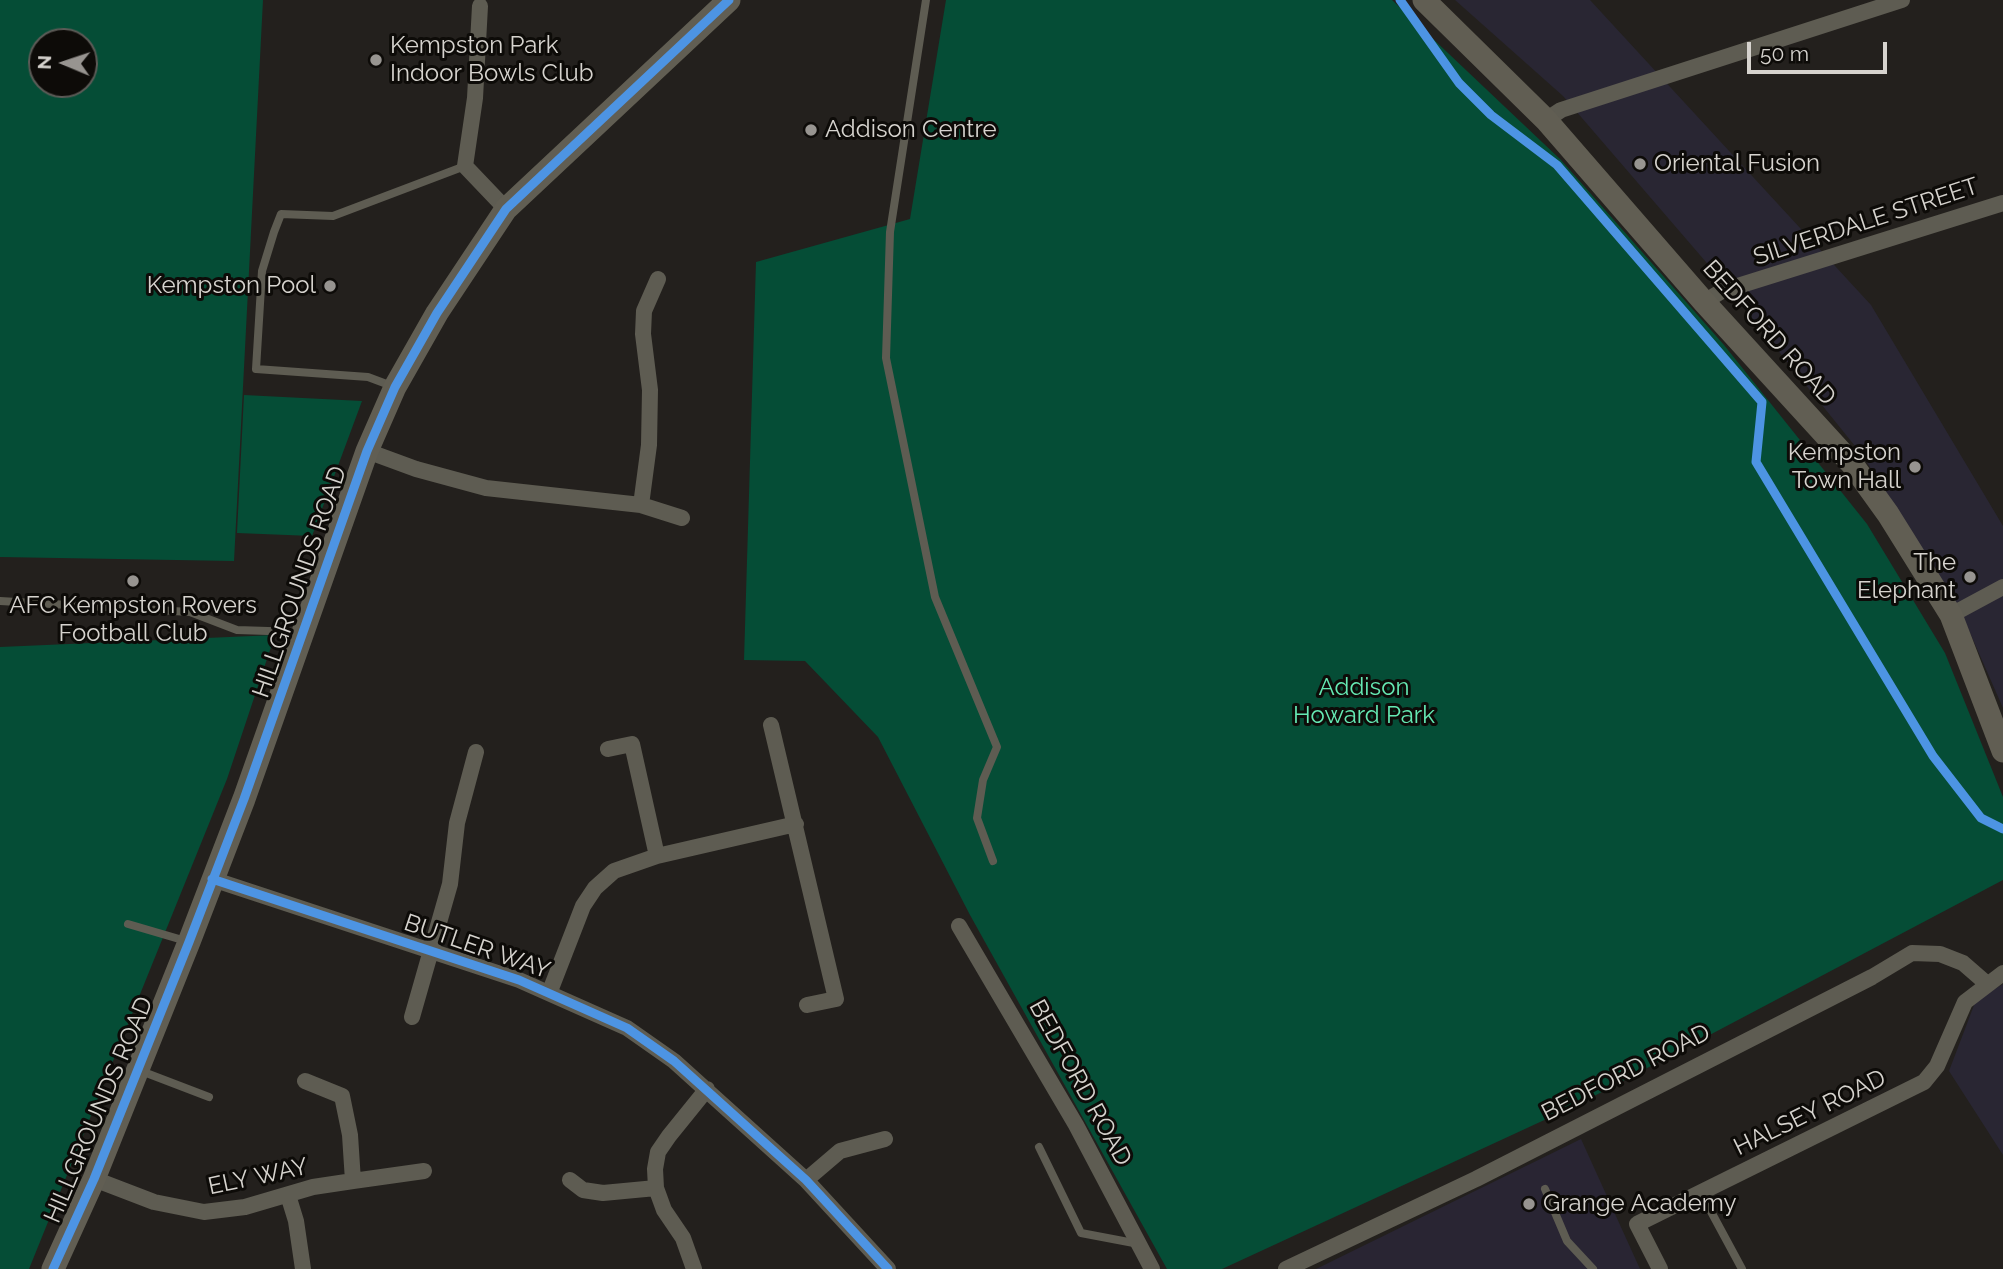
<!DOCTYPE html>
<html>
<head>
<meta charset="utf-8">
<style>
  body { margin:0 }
  #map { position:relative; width:2003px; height:1269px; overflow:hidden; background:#23201d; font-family:Raleway,sans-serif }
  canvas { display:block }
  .north { position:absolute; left:28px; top:28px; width:70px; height:70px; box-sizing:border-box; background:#0d0b08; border:2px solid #5d5b57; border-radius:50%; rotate:272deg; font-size:19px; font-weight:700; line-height:28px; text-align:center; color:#d6d3ce }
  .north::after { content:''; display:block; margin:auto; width:24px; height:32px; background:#979490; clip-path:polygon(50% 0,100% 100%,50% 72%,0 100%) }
  .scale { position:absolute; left:1747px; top:42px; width:140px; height:32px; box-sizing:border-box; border:4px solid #d6d3ce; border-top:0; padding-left:9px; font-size:21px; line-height:24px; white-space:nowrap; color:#d6d3ce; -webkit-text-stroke:5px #0d0b08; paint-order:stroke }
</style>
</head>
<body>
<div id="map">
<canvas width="2003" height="1269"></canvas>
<div class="north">N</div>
<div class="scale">50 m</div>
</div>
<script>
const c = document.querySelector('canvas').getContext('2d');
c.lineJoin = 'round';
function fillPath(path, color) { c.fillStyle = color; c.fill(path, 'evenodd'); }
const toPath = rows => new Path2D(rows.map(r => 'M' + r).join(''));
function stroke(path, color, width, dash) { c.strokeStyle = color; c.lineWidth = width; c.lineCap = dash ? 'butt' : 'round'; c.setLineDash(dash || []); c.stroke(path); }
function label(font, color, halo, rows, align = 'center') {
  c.font = font + ' Raleway,sans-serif'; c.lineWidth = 6; c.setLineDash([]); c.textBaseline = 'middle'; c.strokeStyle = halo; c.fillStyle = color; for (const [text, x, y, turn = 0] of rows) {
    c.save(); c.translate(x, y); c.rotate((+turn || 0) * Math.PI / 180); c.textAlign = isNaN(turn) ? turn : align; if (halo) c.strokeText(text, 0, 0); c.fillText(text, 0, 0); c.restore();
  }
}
const commercial = toPath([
  [1455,0,1590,0,1871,305,2003,526,2003,708,1963,617,1863,456,1718,276,1563,96],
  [2003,984,2003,1155,1949,1071,1976,1000]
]);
const education = toPath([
  [1581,1139,1640,1269,1316,1269]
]);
const green = toPath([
  [0,0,263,0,234,561,0,557],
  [42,42,84,42,84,84,42,84],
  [946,0,1392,0,1561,160,1724,345,1867,524,1945,653,2003,797,2003,880,1579,1104,1222,1269,1167,1269,970,915,878,737,805,661,744,660,756,262,910,219],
  [244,395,362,401,312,536,237,533],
  [275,635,227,779,29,1269,0,1269,0,647]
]);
const lane = toPath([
  [926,0,890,232,886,358,935,597,997,747,983,780,977,818,993,861],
  [392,386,368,377,256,369,262,271,274,232,281,214,333,216,465,166],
  [0,601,190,612,237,630,299,632],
  [128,924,186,941],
  [141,1071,209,1097],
  [1039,1147,1081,1233,1139,1244],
  [1545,1189,1567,1241,1593,1269],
  [1701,1193,1742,1269]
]);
const street = toPath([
  [480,6,475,98,465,166,506,209],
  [1546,120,1561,110,1902,0],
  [1704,302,1722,291,2003,203],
  [367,451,416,469,486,488,641,505,682,518],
  [641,505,649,445,650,390,643,334,644,311,658,279],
  [1951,615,2003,587],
  [771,725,836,999,807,1005],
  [608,749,632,744,657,856],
  [212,879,519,980,627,1028,674,1061,806,1180,888,1269],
  [959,926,1076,1125,1152,1269],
  [550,991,583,906,595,888,614,871,657,856,796,824],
  [412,1017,450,884,457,823,476,752],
  [94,1179,154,1202,204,1212,245,1207,313,1187,353,1181,350,1135,342,1096,305,1081],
  [570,1180,583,1190,603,1193,656,1188],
  [806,1180,840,1151,885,1139],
  [353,1181,424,1171],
  [288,1195,296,1221,303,1269],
  [694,1269,683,1238,664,1210,656,1188,655,1169,658,1152,669,1136,707,1089],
  [1286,1269,1476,1179,1872,977,1912,953,1940,954,1963,963,1986,983],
  [1660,1269,1637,1224,1924,1082,1937,1066,1965,1002,2003,973]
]);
const secondary = toPath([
  [1424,0,1546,120,1704,302,1852,464,1888,514,1951,615,2003,751],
  [53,1269,94,1179,189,942,244,799,367,451,395,387,437,313,506,209,729,0]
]);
const cycleway = toPath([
  [1400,0,1459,83,1491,115,1557,165,1762,402,1756,462,1933,756,1981,818,2003,829],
  [212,879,519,980,627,1028,674,1061,806,1180,888,1269],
  [53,1269,94,1179,189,942,244,799,367,451,395,387,437,313,506,209,729,0]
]);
const markers = [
  [376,60,7,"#979490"],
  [811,130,7,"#979490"],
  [1640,164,7,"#979490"],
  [330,286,7,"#979490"],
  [1915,467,7,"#979490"],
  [1970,577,7,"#979490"],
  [133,581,7,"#979490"],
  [1529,1204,7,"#979490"]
];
const poiNames = [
  ["Kempston Park",390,46],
  ["Indoor Bowls Club",390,74],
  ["Addison Centre",825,130],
  ["Oriental Fusion",1654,164],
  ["Kempston Pool",316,286,"right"],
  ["Kempston",1901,453,"right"],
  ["Town Hall",1901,481,"right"],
  ["The",1956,563,"right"],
  ["Elephant",1956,591,"right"],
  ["AFC Kempston Rovers",133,606,"center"],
  ["Football Club",133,634,"center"],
  ["Grange Academy",1543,1204]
];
const streetNames = [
  ["SILVERDALE STREET",1866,222,-18],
  ["BEDFORD ROAD",1769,333,48],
  ["HILLGROUNDS ROAD",300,582,-71],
  ["BUTLER WAY",477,947,19],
  ["BEDFORD ROAD",1626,1073,-27],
  ["BEDFORD ROAD",1080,1083,61],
  ["HILLGROUNDS ROAD",99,1110,-67],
  ["HALSEY ROAD",1810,1113,-26],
  ["ELY WAY",258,1177,-12]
];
const parkNames = [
  ["Addison",1364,688],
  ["Howard Park",1364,716]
];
fillPath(commercial, '#292633');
fillPath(education, '#292533');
fillPath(green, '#054d36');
stroke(lane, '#5e5c52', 8);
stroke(street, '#5e5c52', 16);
stroke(secondary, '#615e53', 23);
stroke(cycleway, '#4d94e3', 9);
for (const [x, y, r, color] of markers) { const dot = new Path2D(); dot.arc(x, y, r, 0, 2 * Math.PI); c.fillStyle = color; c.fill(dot); stroke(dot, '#0d0b08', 2.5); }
label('24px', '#d6d3ce', '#0d0b08', poiNames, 'left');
label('24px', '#d6d3ce', '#0d0b08', streetNames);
label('24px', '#65e9b3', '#0d0b08', parkNames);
</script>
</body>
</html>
